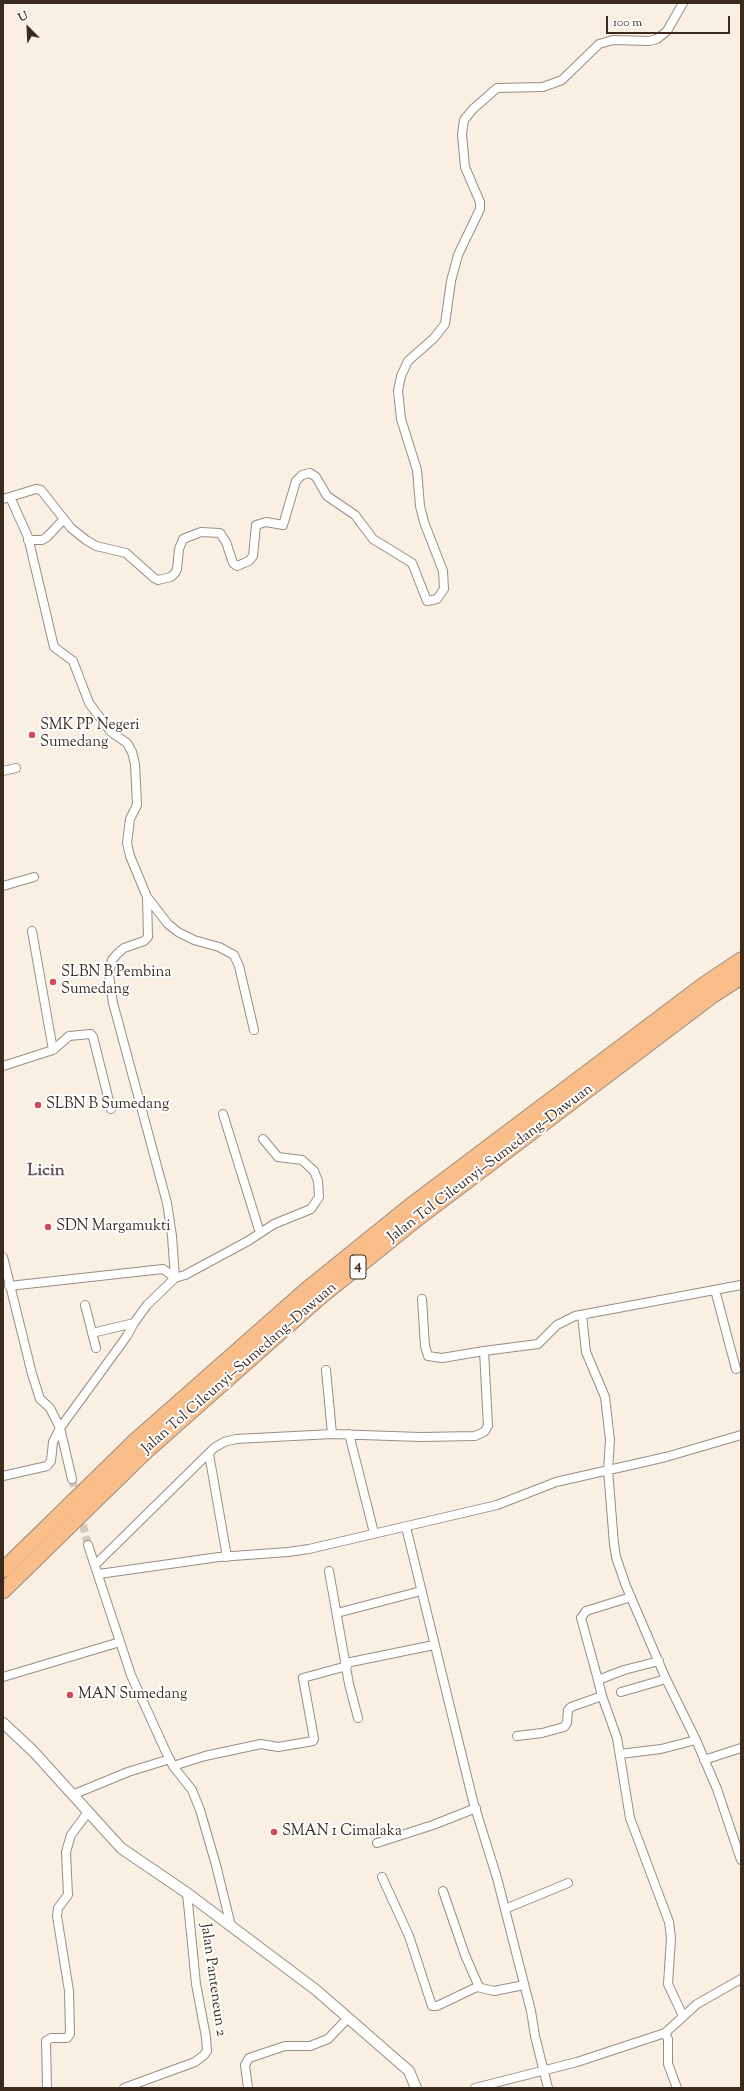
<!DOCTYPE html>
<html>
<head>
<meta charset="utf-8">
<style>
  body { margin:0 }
  #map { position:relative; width:744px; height:2091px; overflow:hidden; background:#f9f0e3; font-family:"Sorts Mill Goudy",serif }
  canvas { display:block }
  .frame { position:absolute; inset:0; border:4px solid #3b2a1e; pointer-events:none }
  .north { position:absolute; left:8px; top:8px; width:40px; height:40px; -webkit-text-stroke:3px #fff; paint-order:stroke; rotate:336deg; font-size:11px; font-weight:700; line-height:16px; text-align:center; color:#3b2a1e }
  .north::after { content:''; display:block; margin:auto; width:14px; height:18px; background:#3b2a1e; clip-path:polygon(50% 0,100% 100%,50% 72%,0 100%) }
  .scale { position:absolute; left:606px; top:16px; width:124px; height:18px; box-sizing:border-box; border:2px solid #3b2a1e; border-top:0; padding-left:5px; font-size:12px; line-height:14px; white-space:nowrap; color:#3b2a1e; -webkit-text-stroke:3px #fff; paint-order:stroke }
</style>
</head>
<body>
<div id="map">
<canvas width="744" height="2091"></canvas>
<div class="frame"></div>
<div class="north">U</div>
<div class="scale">100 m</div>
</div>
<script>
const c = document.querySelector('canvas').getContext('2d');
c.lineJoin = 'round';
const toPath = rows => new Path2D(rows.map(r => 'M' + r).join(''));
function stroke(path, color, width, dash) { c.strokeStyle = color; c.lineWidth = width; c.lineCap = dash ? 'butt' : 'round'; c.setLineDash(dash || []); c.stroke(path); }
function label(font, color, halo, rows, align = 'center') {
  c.font = font + ' "Sorts Mill Goudy",serif'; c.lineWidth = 4; c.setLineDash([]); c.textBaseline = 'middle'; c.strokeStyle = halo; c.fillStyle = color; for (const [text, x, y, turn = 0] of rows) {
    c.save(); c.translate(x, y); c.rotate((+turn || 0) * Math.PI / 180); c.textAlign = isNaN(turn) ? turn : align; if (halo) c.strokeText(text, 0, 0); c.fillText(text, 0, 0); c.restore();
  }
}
const minorTunnel = toPath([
  [72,1479,77,1499],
  [80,1513,88,1545]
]);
const minor = toPath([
  [10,497,28,537,54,647,73,661,89,703,111,732,127,743,132,752,135,764,137,805,130,819,127,843,130,856,147,897,168,924,178,932,194,940,219,947,234,955,239,966,254,1030],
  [3,499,36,489,41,490,71,528,86,540,96,546,126,553,154,578,158,580,171,577,175,573,177,569,179,549,183,539,201,532,220,533,226,542,233,563,237,566,249,561,253,556,256,525,266,522,283,525,296,481,302,475,310,473,316,477,327,496,355,515,373,539,412,563,427,601,437,599,444,589,443,571,424,522,420,506,417,470,401,419,398,391,401,376,408,361,434,338,445,324,451,281,458,255,480,209,480,202,465,167,462,134,464,120,473,109,497,88,543,87,562,80,599,44,613,40,649,41,657,39,667,31,683,3],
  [28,540,42,540,47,537,64,519],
  [3,771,16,768],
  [3,886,34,877],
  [32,931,53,1050],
  [3,1066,53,1050,69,1036,91,1034,93,1037,111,1109],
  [223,1114,260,1233],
  [3,1257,32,1374,40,1399,50,1408,60,1428,72,1479],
  [9,1286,163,1269,175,1278,185,1275,248,1241,274,1224,311,1209,319,1197,318,1181,314,1171,302,1160,278,1157,263,1139],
  [715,1290,736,1369],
  [422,1299,425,1346,428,1356,442,1358,484,1351],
  [85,1305,96,1348],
  [582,1315,586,1352,605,1397,610,1440,608,1470,614,1544,616,1557,626,1586,666,1679,696,1740,717,1789,741,1860],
  [92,1333,134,1323,147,1305,175,1278,172,1236,167,1203,113,1003,109,975,112,960,117,954,124,948,144,941,148,937,147,897],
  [326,1370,332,1434],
  [349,1434,374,1533],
  [209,1454,227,1557],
  [3,1476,47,1466,51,1461,53,1442,60,1428,127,1336,134,1323],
  [406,1527,473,1801,497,1878,531,2011,535,2036,548,2088],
  [88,1545,131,1675,166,1752,173,1766,192,1790,200,1810,216,1865,231,1926],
  [95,1565,214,1448,224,1442,236,1439,332,1434,421,1437,475,1436,484,1432,488,1426,484,1351,538,1344,557,1325,575,1316,741,1285],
  [329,1571,349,1684,358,1718],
  [99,1574,219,1557,288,1552,309,1549,497,1505,556,1482,666,1457,741,1435],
  [337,1613,421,1591],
  [659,1661,624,1670,598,1680,602,1696,617,1738,630,1818,669,1922,671,1938,668,1984,683,2016],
  [346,1663,434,1645],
  [3,1677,120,1642],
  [598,1680,581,1618,586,1611,631,1597],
  [621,1692,666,1679],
  [517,1736,542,1733,564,1727,567,1723,568,1710,571,1707,602,1696],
  [620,1754,661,1749,696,1740],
  [704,1760,741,1748],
  [173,1766,205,1756,261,1744,278,1747,313,1741,314,1739,303,1678,347,1666],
  [72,1795,128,1772,170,1759],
  [377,1843,433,1825,476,1808],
  [382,1877,409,1936,432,2006,437,2006,477,1987,494,1991,524,1985],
  [443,1891,465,1955,479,1987],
  [505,1909,568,1883],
  [665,2033,668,2039,668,2064,677,2088],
  [47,2088,46,2041,51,2038,67,2038,70,2034,69,1991,57,1916,58,1908,68,1895,66,1852,71,1835,88,1812],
  [124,2088,195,2062,204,2055,207,2051,206,2037,196,1984,187,1893],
  [248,2088,245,2065,249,2058,285,2046,310,2046,328,2039,348,2018],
  [475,2088,577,2062,665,2033,697,2004,741,1979]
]);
const tertiary = toPath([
  [3,1723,33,1751,121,1848,187,1893,316,1990,409,2071,416,2088]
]);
const motorway = toPath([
  [3,1570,133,1443,310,1287,409,1207,705,984,741,960],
  [3,1591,143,1454,319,1298,418,1218,713,995,741,977]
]);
const markers = [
  [32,735,4,"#d1495b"],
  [53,982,4,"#d1495b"],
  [38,1105,4,"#d1495b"],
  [48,1227,4,"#d1495b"],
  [70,1695,4,"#d1495b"],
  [274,1832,4,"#d1495b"]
];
const shields = [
  [358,1267,16]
];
const shieldNames = [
  ["4",358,1267]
];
const poiNames = [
  ["SMK PP Negeri",40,726],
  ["Sumedang",40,743],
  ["SLBN B Pembina",61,973],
  ["Sumedang",61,990],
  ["SLBN B Sumedang",46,1105],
  ["SDN Margamukti",56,1227],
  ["MAN Sumedang",78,1695],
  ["SMAN 1 Cimalaka",282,1832]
];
const streetNames = [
  ["Jalan Tol Cileunyi–Sumedang–Dawuan",491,1164,-37],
  ["Jalan Tol Cileunyi–Sumedang–Dawuan",240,1369,-41],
  ["Jalan Panteneun 2",212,1980,82]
];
const quarterNames = [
  ["Licin",46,1172]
];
stroke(minorTunnel, '#d3c8bc', 8, [8, 4]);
stroke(minor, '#9a8d80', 10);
stroke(tertiary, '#9a8d80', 12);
stroke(motorway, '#9a8d80', 17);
stroke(minor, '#fff', 8);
stroke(tertiary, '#fff', 10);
stroke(motorway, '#f8bd89', 15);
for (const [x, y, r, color] of markers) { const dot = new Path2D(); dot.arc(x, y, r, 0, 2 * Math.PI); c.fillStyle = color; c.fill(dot); stroke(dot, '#fff', 1.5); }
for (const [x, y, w] of shields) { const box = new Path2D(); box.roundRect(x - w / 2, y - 12, w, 24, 3); c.fillStyle = '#fff'; c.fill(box); stroke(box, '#3b2a1e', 1); }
label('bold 14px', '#3b2a1e', null, shieldNames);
label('15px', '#3b2a1e', '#fff', poiNames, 'left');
label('15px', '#3b2a1e', '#fff', streetNames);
label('bold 17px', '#635258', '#fff', quarterNames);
</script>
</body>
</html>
